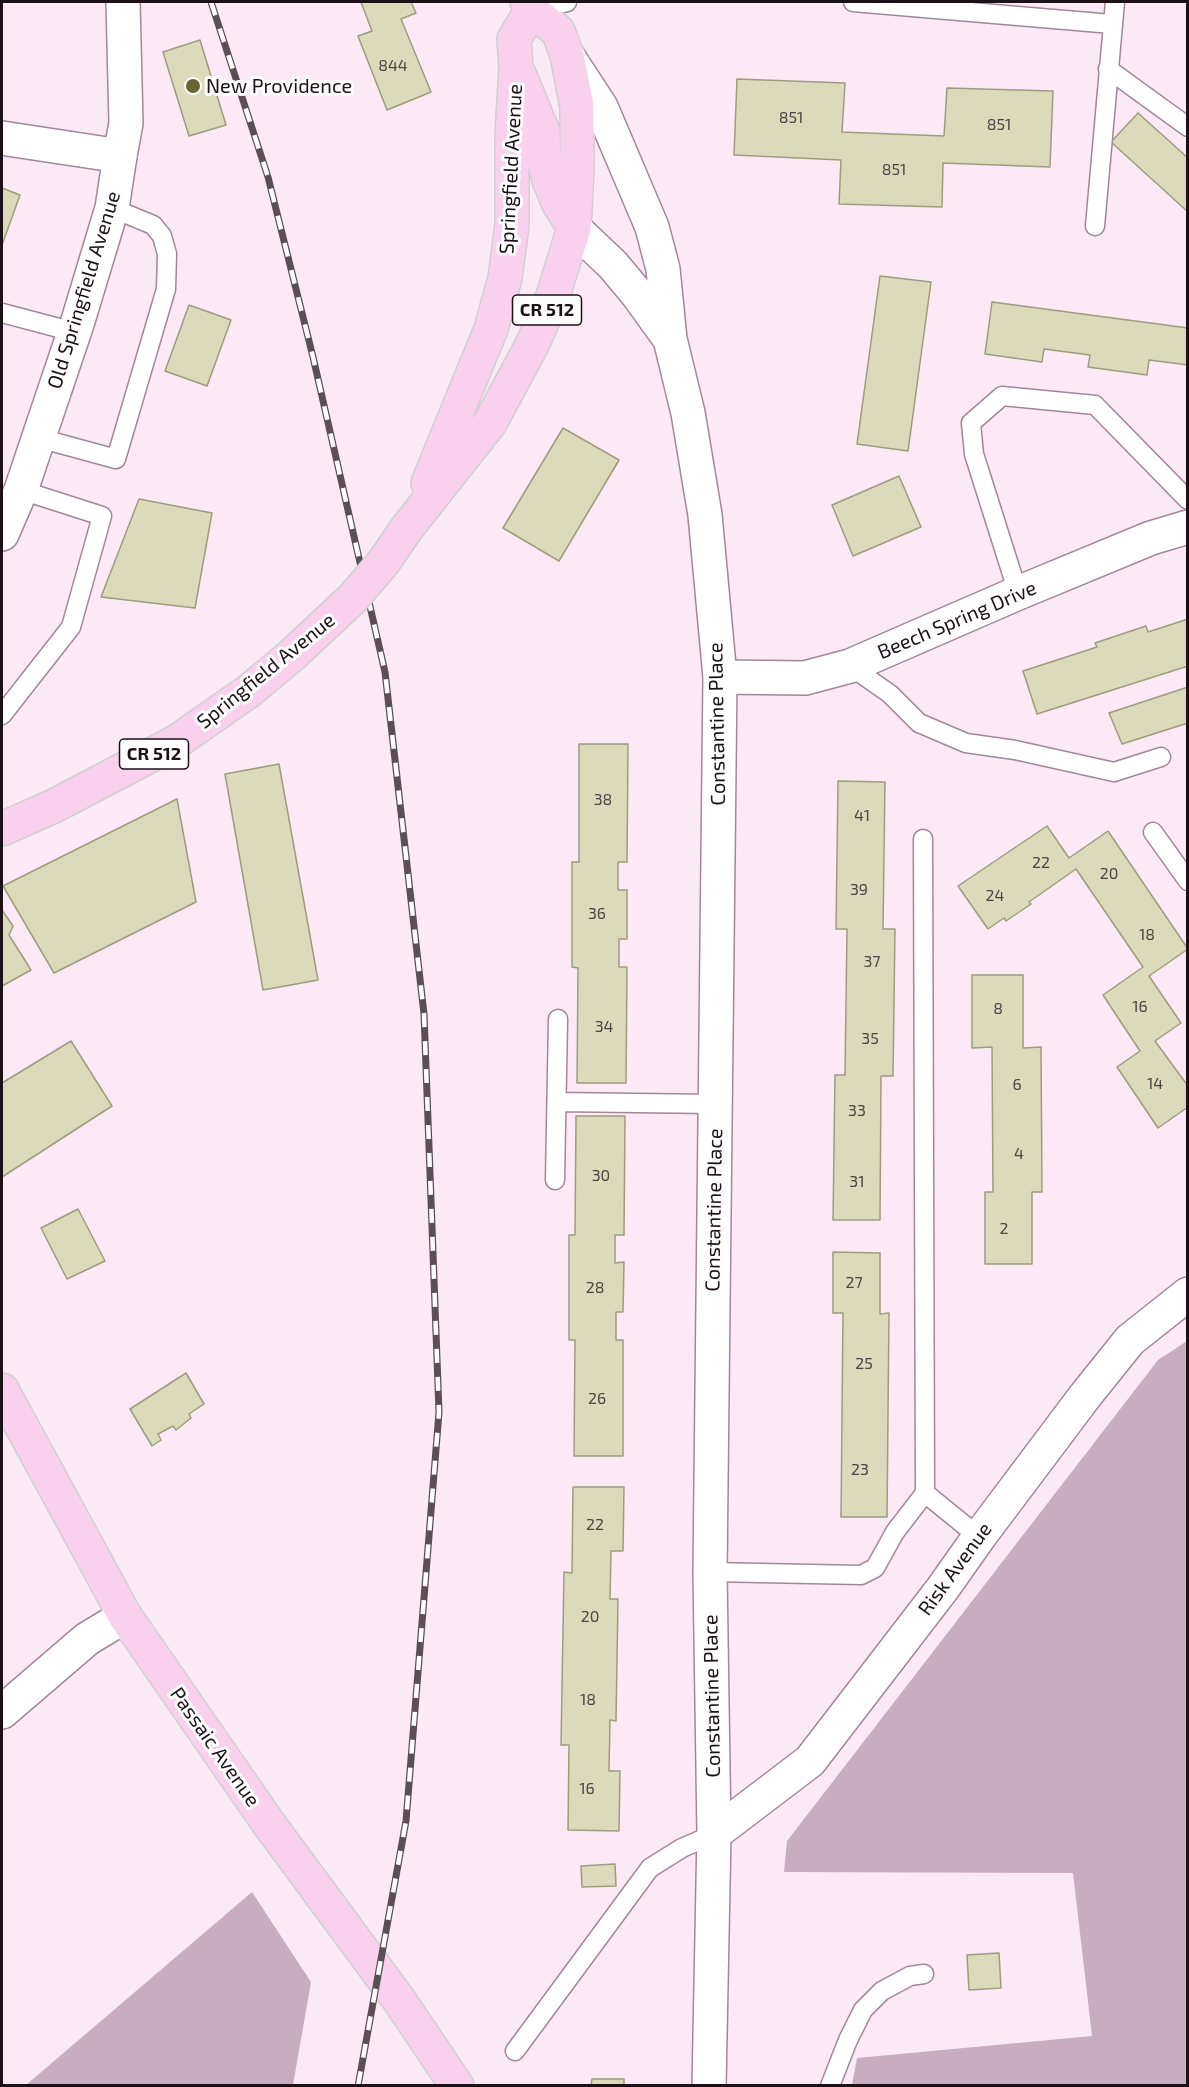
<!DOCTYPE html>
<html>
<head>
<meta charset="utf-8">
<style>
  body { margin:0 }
  #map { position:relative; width:1189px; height:2087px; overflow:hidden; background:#fbeaf5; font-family:"Exo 2",sans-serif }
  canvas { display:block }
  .frame { position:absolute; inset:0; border:3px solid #1b1117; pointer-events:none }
</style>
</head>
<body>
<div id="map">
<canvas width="1189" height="2087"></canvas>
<div class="frame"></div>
</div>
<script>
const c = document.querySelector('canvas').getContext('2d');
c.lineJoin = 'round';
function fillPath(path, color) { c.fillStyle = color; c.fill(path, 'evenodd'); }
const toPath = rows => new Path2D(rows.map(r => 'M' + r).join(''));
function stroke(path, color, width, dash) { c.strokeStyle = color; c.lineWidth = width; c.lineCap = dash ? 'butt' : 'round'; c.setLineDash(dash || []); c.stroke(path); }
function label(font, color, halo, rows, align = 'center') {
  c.font = font + ' "Exo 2",sans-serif'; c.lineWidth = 6; c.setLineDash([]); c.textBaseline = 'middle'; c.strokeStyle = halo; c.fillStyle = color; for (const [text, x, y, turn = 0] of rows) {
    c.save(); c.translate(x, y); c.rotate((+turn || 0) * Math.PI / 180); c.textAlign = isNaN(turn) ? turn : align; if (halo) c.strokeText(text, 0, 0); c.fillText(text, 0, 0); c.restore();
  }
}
const forest = toPath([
  [1187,1341,1187,2085,852,2085,857,2058,1092,2036,1073,1873,784,1872,787,1841,1158,1360],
  [252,1892,311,1982,293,2085,26,2085]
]);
const building = toPath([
  [361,2,411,2,416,13,401,19,431,92,387,110,358,36,372,31,361,2],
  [200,40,226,125,189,136,163,52,200,40],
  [737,79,845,83,842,132,944,136,947,88,1053,91,1050,167,943,163,942,207,839,204,841,160,734,155,737,79],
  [1138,113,1188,158,1188,212,1111,142,1138,113],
  [2,188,20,195,2,245,2,188],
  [880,276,931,282,908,451,857,444,880,276],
  [992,302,1188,328,1188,365,1149,360,1147,375,1088,367,1090,355,1044,349,1042,362,985,354,992,302],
  [189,305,231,320,207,386,165,371,189,305],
  [563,428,619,460,559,561,503,528,563,428],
  [899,476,921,527,853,556,832,505,899,476],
  [139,499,212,513,195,608,101,597,139,499],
  [1188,619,1188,666,1037,714,1023,671,1097,647,1095,643,1146,626,1148,632,1188,619],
  [1188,687,1188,723,1122,744,1109,713,1188,687],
  [579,744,628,744,627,862,618,862,618,890,627,890,627,939,619,939,619,967,627,967,626,1083,577,1083,578,968,572,967,572,862,579,862,579,744],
  [279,764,318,980,263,990,225,774,279,764],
  [838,781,885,782,883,929,895,929,893,1076,881,1076,880,1220,833,1220,835,1075,845,1075,847,929,836,929,838,781],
  [177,799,196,902,54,973,3,886,177,799],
  [1047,826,1069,858,1108,831,1188,949,1149,976,1181,1023,1155,1041,1188,1086,1188,1107,1158,1128,1117,1067,1140,1051,1103,995,1143,967,1076,869,1029,902,1031,904,1006,921,1004,918,988,929,958,886,1047,826],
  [2,910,13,926,9,935,31,970,2,986,2,910],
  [972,975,1023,975,1023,1048,1041,1047,1042,1192,1032,1192,1032,1264,985,1264,985,1192,993,1192,992,1047,972,1048,972,975],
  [71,1041,112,1106,2,1177,2,1083,71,1041],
  [576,1116,625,1116,624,1235,615,1235,615,1263,624,1262,623,1312,616,1312,616,1340,623,1340,623,1456,574,1456,575,1340,569,1340,569,1235,575,1235,576,1116],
  [78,1209,105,1261,67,1279,41,1228,78,1209],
  [833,1252,880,1253,880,1314,889,1313,887,1517,841,1517,843,1313,833,1313,833,1252],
  [186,1373,204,1404,189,1414,191,1418,176,1430,173,1426,158,1434,161,1440,152,1446,130,1409,186,1373],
  [573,1487,624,1487,623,1551,611,1551,610,1599,618,1599,616,1721,610,1720,609,1771,620,1771,619,1831,568,1830,569,1745,561,1745,564,1572,572,1573,573,1487],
  [615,1864,616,1886,582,1887,581,1866,615,1864],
  [999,1953,1001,1988,969,1990,967,1955,999,1953],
  [592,2079,624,2079,624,2086,591,2086,592,2079]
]);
const service = toPath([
  [853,2,1112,24],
  [531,11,567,2],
  [1108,69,1188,127],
  [1095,226,1115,2],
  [2,313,74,332],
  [39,438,116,459,166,289,167,254,162,236,153,225,112,208],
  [1018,593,974,454,971,423,1002,396,1095,405,1188,500],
  [850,666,890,694,919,723,966,743,1015,750,1114,772,1161,757],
  [2,715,71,627,102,516,21,490],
  [1153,832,1188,881],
  [923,839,925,1493,979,1537],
  [557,1102,715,1104],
  [555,1180,558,1019],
  [710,1572,861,1575,875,1568,895,1532,925,1493],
  [515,2051,650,1868,682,1848,714,1834],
  [830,2086,848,2040,863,2010,882,1991,910,1976,924,1974]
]);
const minor = toPath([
  [120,156,126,123,123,2],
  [720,677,805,678,850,666,1018,593,1151,538,1188,527],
  [2,1712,87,1639,125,1616],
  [714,1834,810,1761,943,1588,979,1537,1085,1396,1130,1340,1188,1294]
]);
const tertiary = toPath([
  [567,55,601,107,652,227,663,269,670,339,688,413,705,515,720,677,710,1572,714,1834,709,2086],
  [2,138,120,156,112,208,77,324,21,490,2,534],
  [574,228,613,265,638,295,669,338]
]);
const primary = toPath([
  [519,74,543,132,544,160,549,180,558,202,574,228],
  [428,483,491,329,505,278,512,225,512,136,516,67,514,39,531,11],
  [407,528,490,423,533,343,552,299,574,228,577,168,577,107,567,55,558,31,531,11,527,2],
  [2,829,54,806,176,742,249,691,292,655],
  [2,1390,125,1616,269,1824,399,2000,457,2086]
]);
const rail = toPath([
  [211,2,268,177,313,357,385,672,424,1014,439,1412,406,1821,358,2086]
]);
const primaryBridge = toPath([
  [292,655,352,599,383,563,407,528]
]);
const markers = [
  [193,86,8,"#686532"]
];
const numberNames = [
  ["844",393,66],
  ["851",791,118],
  ["851",999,125],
  ["851",894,170],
  ["38",603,800],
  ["41",862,816],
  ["22",1041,863],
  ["20",1109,874],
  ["39",859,890],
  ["24",995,896],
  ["36",597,914],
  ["18",1147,935],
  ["37",872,962],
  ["16",1140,1007],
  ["8",998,1009],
  ["34",604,1027],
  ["35",870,1039],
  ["14",1155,1084],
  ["6",1017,1085],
  ["33",857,1111],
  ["4",1019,1154],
  ["30",601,1176],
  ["31",857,1182],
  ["2",1004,1229],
  ["27",854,1283],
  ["28",595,1288],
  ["25",864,1364],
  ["26",597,1399],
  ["23",860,1470],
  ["22",595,1525],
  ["20",590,1617],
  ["18",588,1700],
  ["16",587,1789]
];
const shields = [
  [547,310,69],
  [154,754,69]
];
const shieldNames = [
  ["CR 512",547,310],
  ["CR 512",154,754]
];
const poiNames = [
  ["New Providence",206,86]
];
const streetNames = [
  ["Springfield Avenue",511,169,-87],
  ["Old Springfield Avenue",84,290,-73],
  ["Beech Spring Drive",957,620,-23],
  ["Springfield Avenue",266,671,-39],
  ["Constantine Place",717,724,-91],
  ["Constantine Place",714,1210,-89],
  ["Risk Avenue",955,1569,-54],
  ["Constantine Place",712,1696,-91],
  ["Passaic Avenue",215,1747,55]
];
fillPath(forest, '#c9acbf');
fillPath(building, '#dbdbbc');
stroke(building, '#9d9c7f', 1.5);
stroke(service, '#a28799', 21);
stroke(minor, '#a28799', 36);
stroke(tertiary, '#a28799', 36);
stroke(primary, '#d1cfd1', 36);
stroke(service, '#fff', 18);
stroke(minor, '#fff', 33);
stroke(tertiary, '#fff', 33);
stroke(primary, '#f9d1ec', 33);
stroke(rail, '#5b4f56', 7);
stroke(rail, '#fdfdfd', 4.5, [14]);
stroke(primaryBridge, '#d1cfd1', 36, []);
stroke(primaryBridge, '#f9d1ec', 33);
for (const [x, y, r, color] of markers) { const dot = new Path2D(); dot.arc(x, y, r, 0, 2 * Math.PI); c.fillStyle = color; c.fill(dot); stroke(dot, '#fdfdfd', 2); }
label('16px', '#4b4440', null, numberNames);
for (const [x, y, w] of shields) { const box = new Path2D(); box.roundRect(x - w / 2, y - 15, w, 30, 4.5); c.fillStyle = '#fdfdfd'; c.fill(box); stroke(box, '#1b1117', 1.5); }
label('bold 18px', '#1b1117', null, shieldNames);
label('20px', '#1b1117', '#fdfdfd', poiNames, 'left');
label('20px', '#1b1117', '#fdfdfd', streetNames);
</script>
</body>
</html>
